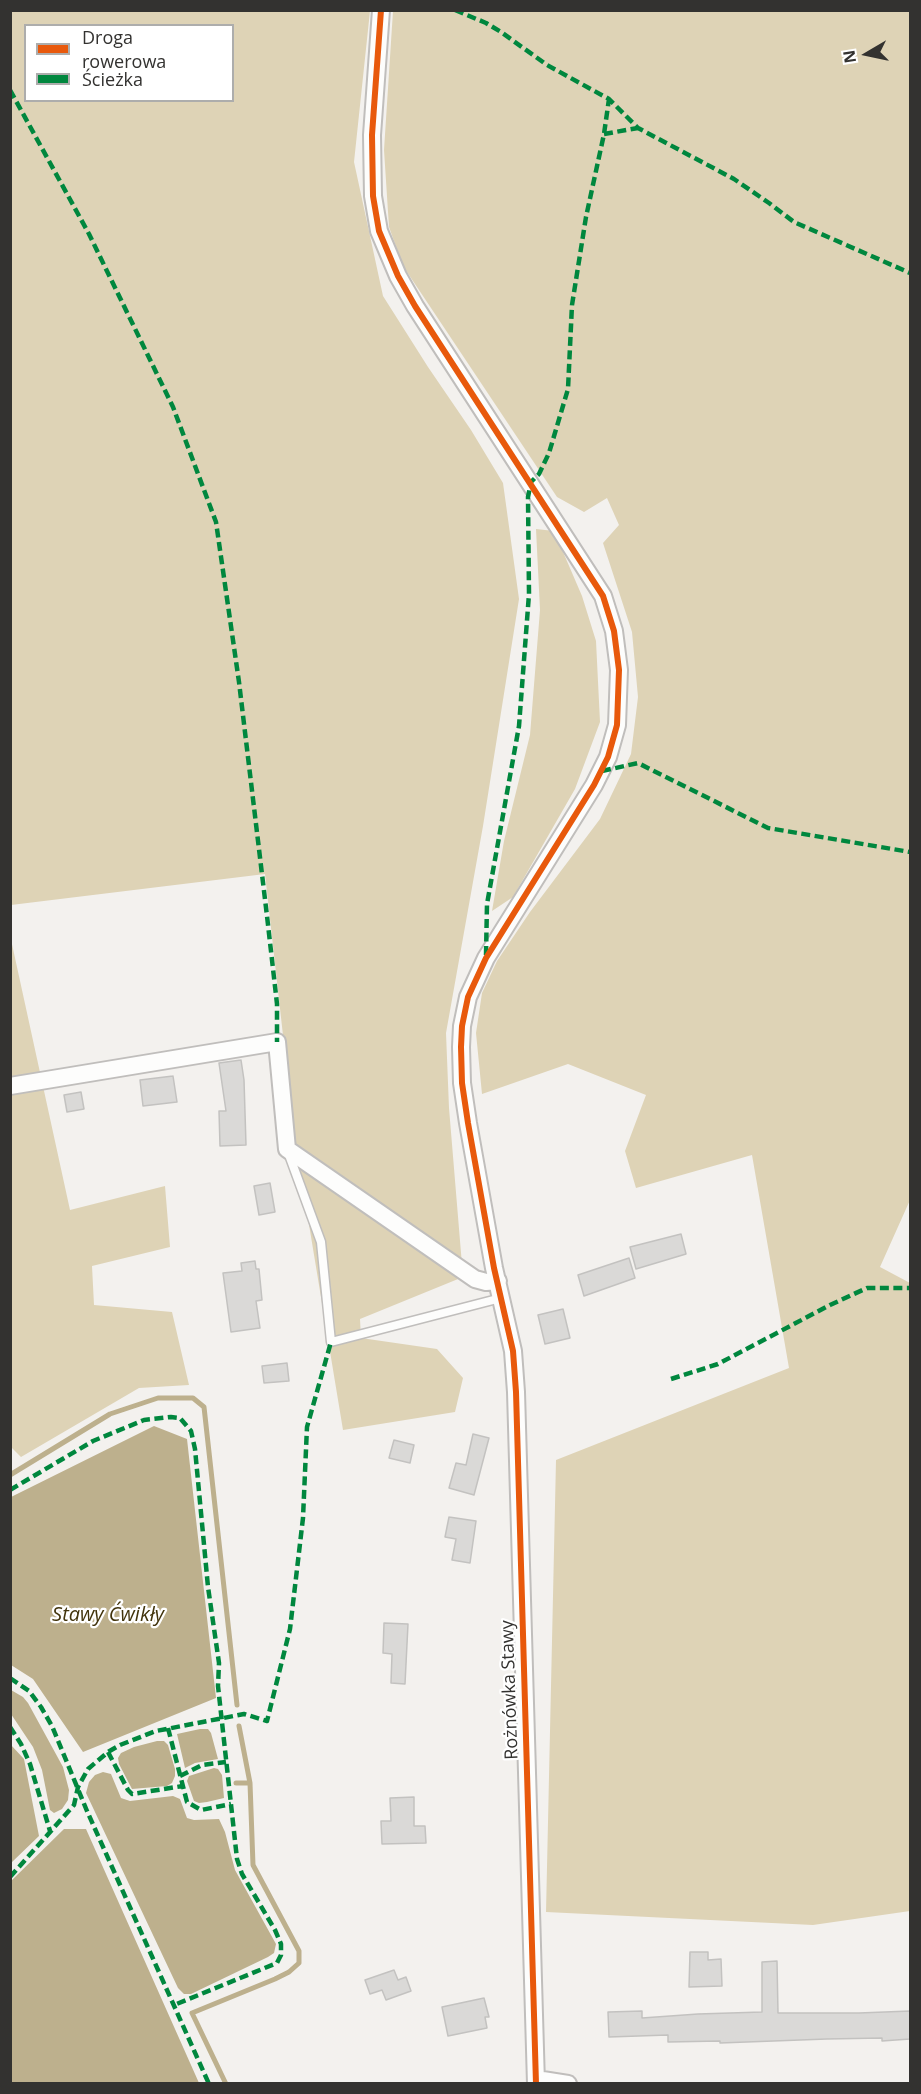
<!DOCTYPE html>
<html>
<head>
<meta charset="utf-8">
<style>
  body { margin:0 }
  #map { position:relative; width:921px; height:2094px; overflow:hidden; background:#f3f1ee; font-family:"Open Sans",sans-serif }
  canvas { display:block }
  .frame { position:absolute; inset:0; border:12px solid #333230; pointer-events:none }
  .legend { position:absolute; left:24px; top:24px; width:210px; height:78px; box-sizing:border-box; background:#fff; border:2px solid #adadac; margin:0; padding:8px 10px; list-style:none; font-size:18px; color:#333230 }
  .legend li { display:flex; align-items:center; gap:12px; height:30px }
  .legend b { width:30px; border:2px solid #adadac }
  .north { position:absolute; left:837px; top:24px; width:60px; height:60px; -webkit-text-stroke:4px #fff; paint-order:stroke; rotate:261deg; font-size:16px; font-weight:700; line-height:24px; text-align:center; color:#333230 }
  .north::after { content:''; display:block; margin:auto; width:21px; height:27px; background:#333230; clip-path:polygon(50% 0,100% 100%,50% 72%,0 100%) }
</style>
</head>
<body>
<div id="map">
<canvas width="921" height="2094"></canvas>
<div class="frame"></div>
<ul class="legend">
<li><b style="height:8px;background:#e8590c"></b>Droga rowerowa</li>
<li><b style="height:8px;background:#00873e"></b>Ścieżka</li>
</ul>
<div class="north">N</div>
</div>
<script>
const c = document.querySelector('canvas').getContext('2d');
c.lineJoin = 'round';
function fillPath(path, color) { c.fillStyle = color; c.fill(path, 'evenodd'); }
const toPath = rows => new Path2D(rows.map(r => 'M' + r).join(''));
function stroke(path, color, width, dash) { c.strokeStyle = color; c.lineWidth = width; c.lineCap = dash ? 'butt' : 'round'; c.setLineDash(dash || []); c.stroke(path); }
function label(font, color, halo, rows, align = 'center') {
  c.font = font + ' "Open Sans",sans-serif'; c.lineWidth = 4.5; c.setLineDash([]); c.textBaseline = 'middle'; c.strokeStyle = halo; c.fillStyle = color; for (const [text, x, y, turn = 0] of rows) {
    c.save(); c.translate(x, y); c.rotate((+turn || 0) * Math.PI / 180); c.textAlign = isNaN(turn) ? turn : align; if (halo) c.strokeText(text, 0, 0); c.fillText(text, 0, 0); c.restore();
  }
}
const forest = toPath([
  [10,11,370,11,354,162,383,296,428,367,471,430,503,483,519,599,483,826,446,1033,449,1108,463,1277,360,1319,361,1338,437,1349,463,1378,455,1412,343,1430,294,1134,265,874,11,905],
  [26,26,232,26,232,100,26,100],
  [393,11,910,11,910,1200,880,1267,910,1283,910,1911,813,1925,546,1912,556,1460,789,1368,752,1155,636,1188,625,1151,646,1095,568,1064,482,1094,476,1033,482,993,497,961,530,912,600,819,631,754,638,697,632,632,603,543,619,525,607,498,584,512,557,497,403,266,389,227,384,150],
  [536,529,554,531,582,596,596,641,600,722,575,789,513,897,492,911,504,841,530,735,540,610],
  [10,935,70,1210,165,1186,170,1247,92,1266,94,1305,172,1312,189,1385,139,1388,21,1457,10,1446]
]);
const water = toPath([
  [154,1426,187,1439,216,1698,83,1752,33,1679,11,1665,11,1497],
  [11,1690,23,1697,28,1703,63,1767,69,1790,68,1800,62,1809,54,1813,50,1810,42,1770,33,1747,11,1714],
  [200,1729,208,1729,211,1733,218,1759,195,1763,185,1768,177,1734],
  [157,1741,164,1741,168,1745,175,1769,175,1776,172,1783,167,1786,132,1789,119,1764,118,1758,121,1753,134,1747],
  [11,1745,24,1759,39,1836,11,1863],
  [214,1768,218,1769,222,1775,224,1798,207,1802,199,1803,194,1801,187,1781,189,1776],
  [103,1772,111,1774,121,1798,130,1801,173,1796,180,1799,187,1818,194,1820,219,1819,225,1832,235,1870,276,1944,274,1953,268,1957,191,1994,184,1994,178,1988,86,1793,89,1782,95,1775],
  [64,1829,86,1829,199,2083,11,2083,11,1881]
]);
const stream = toPath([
  [10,1475,110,1414,158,1398,193,1398,204,1407,237,1705],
  [236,1783,250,1783],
  [226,2084,192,2013,275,1979,289,1972,299,1963,299,1951,253,1865,250,1783,239,1726]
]);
const building = toPath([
  [241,1060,244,1080,246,1145,220,1146,219,1111,226,1111,219,1063,241,1060],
  [173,1076,177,1102,143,1106,140,1080,173,1076],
  [81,1092,84,1109,67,1112,64,1095,81,1092],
  [270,1183,275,1212,259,1215,254,1186,270,1183],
  [681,1234,686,1254,636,1269,630,1247,681,1234],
  [629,1258,635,1278,584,1296,578,1275,629,1258],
  [255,1261,256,1269,259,1269,262,1300,256,1301,260,1328,231,1332,223,1273,242,1271,241,1263,255,1261],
  [563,1309,570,1338,545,1344,538,1315,563,1309],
  [287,1363,289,1381,264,1383,262,1366,287,1363],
  [473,1434,489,1438,474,1495,449,1488,456,1463,466,1465,473,1434],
  [394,1440,414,1445,410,1463,389,1458,394,1440],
  [449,1517,476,1521,470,1563,452,1560,456,1539,445,1537,449,1517],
  [384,1623,408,1624,405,1684,391,1683,392,1654,383,1653,384,1623],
  [414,1797,414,1826,425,1826,426,1843,382,1844,381,1821,391,1821,390,1798,414,1797],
  [690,1952,708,1952,708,1960,721,1959,722,1986,689,1987,690,1952],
  [777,1961,778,2013,859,2013,910,2011,910,2039,882,2041,882,2038,827,2039,720,2043,720,2041,668,2042,668,2035,609,2037,608,2012,642,2011,642,2018,698,2014,762,2012,762,1962,777,1961],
  [394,1970,398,1980,406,1977,411,1991,386,2000,382,1990,370,1994,365,1980,394,1970],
  [484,1998,489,2017,485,2017,487,2028,448,2036,442,2007,484,1998]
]);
const service = toPath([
  [288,1152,321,1242,331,1342,501,1298]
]);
const minor = toPath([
  [381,10,372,135,373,196,379,231,398,276,415,306,603,596,614,631,619,670,617,725,608,757,594,785,486,958,468,997,462,1026,461,1047,462,1083,468,1123,494,1268,513,1351,516,1392,536,2084],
  [10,1086,277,1042,287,1149,475,1279,486,1282,498,1281],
  [536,2079,568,2084]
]);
const quiet = toPath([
  [455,10,486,23,501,32,547,65,609,99,638,128,734,179,769,203,794,222,910,273],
  [10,90,89,234,173,407,216,522,239,682,267,916,277,1004,277,1042],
  [604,134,638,128],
  [602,771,638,763,768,828,910,852],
  [486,955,487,904,519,726,529,594,528,497,531,482,539,474,549,453,568,389,572,305,586,217,604,134,609,99],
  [671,1379,718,1364,830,1305,867,1288,910,1288],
  [10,1490,93,1441,144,1420,171,1417,180,1418,191,1431,195,1449,208,1587,219,1663,218,1686,237,1859,242,1874,275,1930,281,1944,281,1955,277,1963,174,2005],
  [10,1678,29,1691,41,1707,52,1726,87,1811,209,2084],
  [10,1727,21,1744,30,1764,50,1831],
  [168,1728,187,1802,201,1810,231,1804],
  [108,1752,128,1790,132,1794,183,1786],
  [180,1776,202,1765,226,1762],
  [10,1877,74,1805,78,1787,88,1769,108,1752,120,1745,156,1731,244,1714,267,1721,290,1629,303,1518,307,1427,331,1342]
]);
const cycleway = toPath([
  [381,10,372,135,373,196,379,231,398,276,415,306,603,596,614,631,619,670,617,725,608,757,594,785,486,958,468,997,462,1026,461,1047,462,1083,468,1123,494,1268,513,1351,516,1392,536,2084]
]);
const streetNames = [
  ["Rożnówka Stawy",510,1690,-92]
];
const waterNames = [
  ["Stawy Ćwikły",108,1615]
];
fillPath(forest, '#ded3b6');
fillPath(water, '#bdb08d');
stroke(stream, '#bdb08d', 5);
fillPath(building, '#dad9d7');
stroke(building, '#c3c2c0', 1.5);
stroke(service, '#c0bebc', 11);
stroke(minor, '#c0bebc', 20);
stroke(service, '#fdfdfc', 8);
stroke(minor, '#fdfdfc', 16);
stroke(quiet, '#00873e', 4.5, [9, 4.5]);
stroke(cycleway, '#e8590c', 6);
label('18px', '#333230', '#fff', streetNames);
label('italic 20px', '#42340c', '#fff', waterNames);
</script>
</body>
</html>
